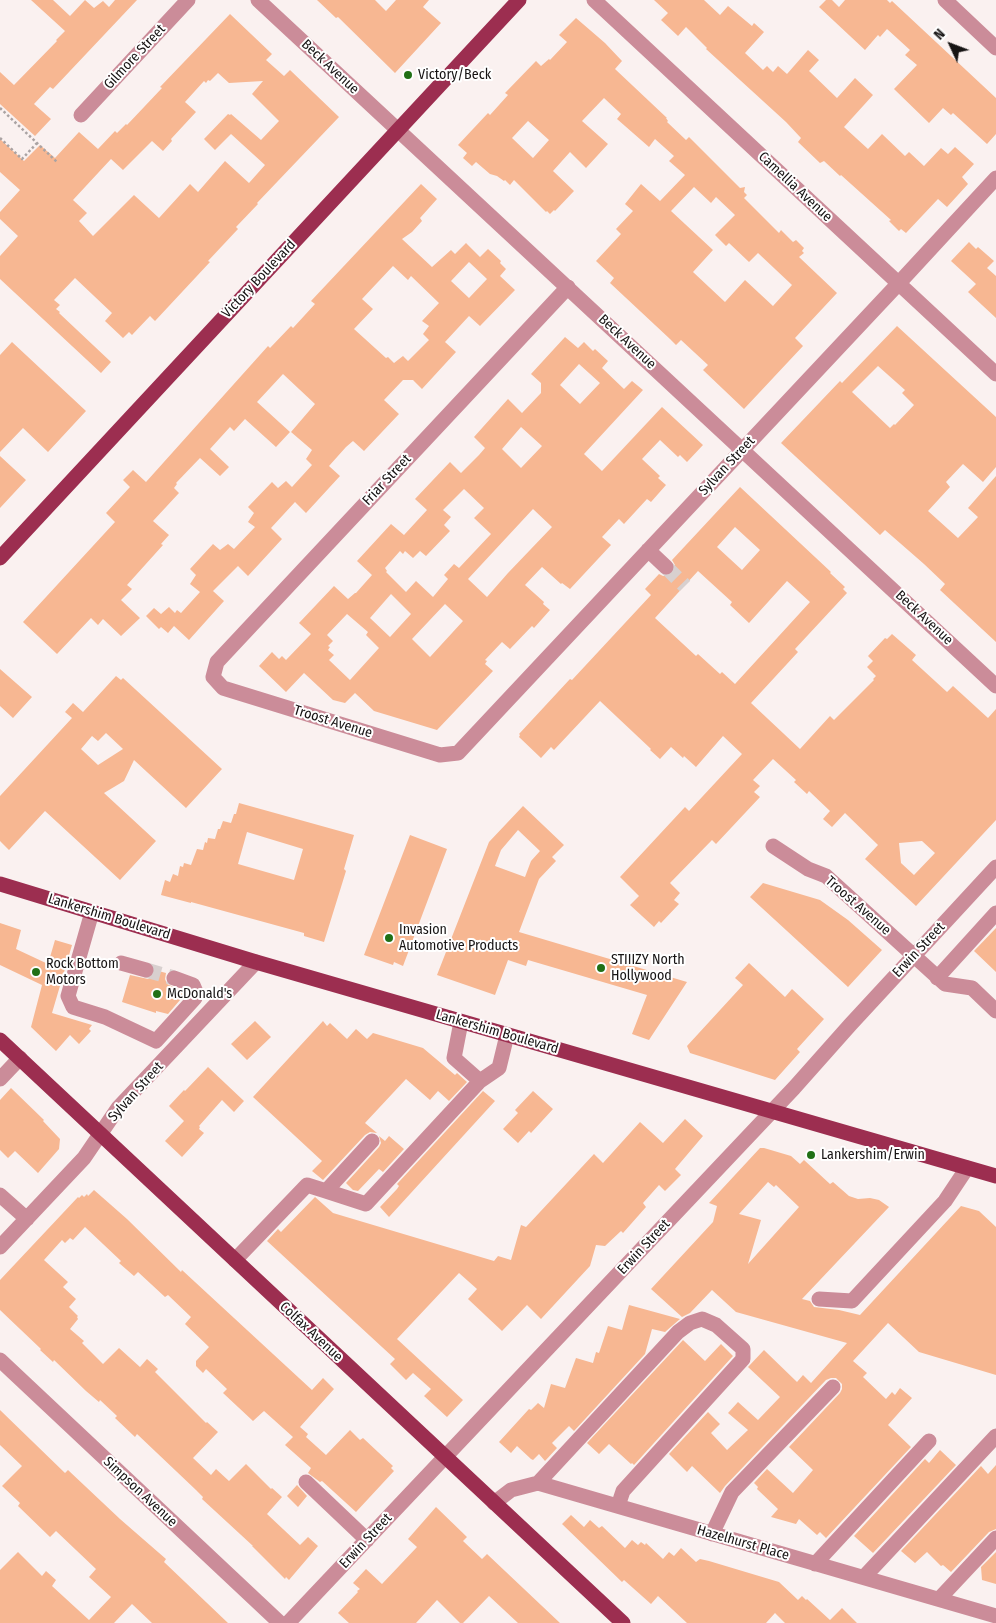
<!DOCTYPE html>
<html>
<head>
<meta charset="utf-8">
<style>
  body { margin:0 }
  #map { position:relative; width:996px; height:1623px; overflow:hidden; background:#faf1f0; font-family:"Fira Sans Condensed",sans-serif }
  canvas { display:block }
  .north { position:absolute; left:926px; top:20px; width:50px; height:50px; -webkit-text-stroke:4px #fff; paint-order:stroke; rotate:313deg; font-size:14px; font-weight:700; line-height:20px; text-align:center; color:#171414 }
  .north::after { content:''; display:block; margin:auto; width:18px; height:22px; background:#171414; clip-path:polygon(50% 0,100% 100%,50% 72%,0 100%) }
</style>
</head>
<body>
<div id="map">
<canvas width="996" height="1623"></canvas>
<div class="north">N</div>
</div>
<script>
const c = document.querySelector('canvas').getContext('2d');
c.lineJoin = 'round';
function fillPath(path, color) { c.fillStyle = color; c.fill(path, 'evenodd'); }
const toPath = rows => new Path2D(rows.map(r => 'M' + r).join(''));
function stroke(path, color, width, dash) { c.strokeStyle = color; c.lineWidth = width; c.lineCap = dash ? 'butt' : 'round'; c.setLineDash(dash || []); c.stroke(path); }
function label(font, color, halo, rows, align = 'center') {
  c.font = font + ' "Fira Sans Condensed",sans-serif'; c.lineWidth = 4; c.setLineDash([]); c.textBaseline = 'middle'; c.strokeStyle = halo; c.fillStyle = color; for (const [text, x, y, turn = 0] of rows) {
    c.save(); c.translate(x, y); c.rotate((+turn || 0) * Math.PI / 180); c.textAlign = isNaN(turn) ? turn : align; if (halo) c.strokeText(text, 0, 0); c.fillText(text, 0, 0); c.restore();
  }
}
const building = toPath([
  [31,0,53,0,70,16,85,0,94,8,103,1,109,7,115,0,137,0,53,89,50,87,34,104,51,119,35,136,0,104,0,72,14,85,57,41,56,40,65,31],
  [317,0,375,0,386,11,396,0,429,0,423,7,441,23,395,73,338,17,336,18],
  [654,0,704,0,720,15,728,6,752,26,754,23,764,32,745,53,763,70,767,66,773,72,778,66,787,74,808,50,819,60,809,71,837,98,855,78,873,95,844,127,868,149,882,134,905,156,909,152,924,166,941,148,948,154,955,147,974,164,962,177,968,184,947,207,938,199,906,233,901,229,899,231,889,221,891,220,841,175,840,176,824,161,820,163,798,142,801,138,786,122,706,49,707,48,686,27,678,36,661,20,668,13],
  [826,0,832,0,839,7,845,0,887,0,890,3,892,1,996,98,996,134,987,144,953,113,951,115,943,108,929,123,894,89,917,65,905,55,910,50,887,29,880,37,878,35,865,50,819,7],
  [230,14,272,54,266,60,284,76,290,70,339,117,257,203,258,204,236,227,238,229,208,261,210,262,155,321,150,316,132,335,129,332,123,338,105,321,112,313,75,278,54,300,60,305,56,309,60,312,59,313,111,362,101,373,0,279,0,256,18,236,0,219,0,212,20,190,0,172,0,139,24,161,40,145,55,158,79,132,98,149,115,131,117,133,126,124,127,125,162,88,160,87],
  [218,73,229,83,263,81,252,94,279,121,261,140,231,114,230,115,228,114,204,139,215,150,231,134,265,165,249,183,225,161,198,192,190,184,159,218,134,195,93,236,79,221,87,213,73,200,111,159,123,170,152,141,163,151,172,141,171,139,196,112,185,102,204,81,206,83,208,80,210,81],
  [576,18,605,43,622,61,615,69,667,118,666,118,668,121,667,122,686,140,689,137,740,188,745,187,744,192,747,195,744,198,779,233,781,230,793,242,796,240,804,248,802,251,804,253,799,257,837,293,795,338,803,346,744,409,703,370,708,365,681,340,676,345,670,339,610,283,614,278,596,261,621,234,616,229,633,211,625,204,641,184,660,201,685,175,669,161,674,156,655,139,649,147,617,119,621,114,604,98,582,121,608,144,586,168,570,152,553,171,574,191,555,211,554,210,550,214,547,211,546,212,514,180,510,185,505,180,504,181,497,176,490,174,476,162,472,166,463,158,467,153,458,145,488,113,490,115,508,95,505,93,536,61,541,66,549,59,550,60,567,42,559,35],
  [528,121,549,140,533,158,512,138],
  [694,187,711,203,716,197,735,215,715,235,726,246,729,243,749,262,758,253,792,285,773,306,745,280,725,302,693,272,713,250,671,211],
  [421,184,437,199,420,218,422,221,412,232,402,239,432,267,451,250,455,254,466,243,480,257,488,249,501,261,500,263,506,269,500,276,515,290,480,326,469,316,445,342,456,352,422,389,413,380,403,380,384,400,399,414,364,451,353,441,346,447,329,466,340,476,306,513,295,502,271,528,282,539,248,576,238,566,213,591,224,601,189,640,174,626,168,633,161,627,159,629,146,616,154,608,161,614,169,607,175,613,177,610,181,613,200,592,190,584,196,575,190,569,213,544,220,550,228,544,234,549,255,527,248,522,254,513,248,507,272,482,278,488,286,481,292,487,312,465,306,459,312,450,291,432,315,404,283,374,257,402,290,432,276,447,245,419,234,431,230,427,210,449,229,467,220,476,200,458,176,483,177,484,174,488,179,493,153,521,169,535,161,544,163,545,127,585,132,589,121,600,140,618,121,636,103,619,98,625,91,618,57,654,23,622,115,522,106,513,130,487,123,480,133,470,146,482,268,346,270,348,291,326,293,328,315,304,311,301],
  [469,262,487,279,469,298,451,281],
  [393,266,408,280,411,276,439,303,422,321,429,326,423,334,429,340,408,361,403,356,394,363,388,357,386,358,354,329,373,309,362,299],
  [969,242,976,249,978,247,994,261,987,268,996,276,996,318,968,292,976,284,951,261],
  [897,326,996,417,996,467,983,482,963,464,946,482,950,487,928,511,958,538,978,517,968,508,996,476,996,642,940,590,945,584,924,564,885,530,880,535,781,443,840,381,842,383],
  [878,366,905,390,902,393,914,405,895,425,894,424,890,428,852,392],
  [565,337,578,348,584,342,593,351,595,349,608,361,602,368,624,389,632,381,643,390,584,454,602,471,662,407,703,445,687,462,680,455,678,457,660,440,642,459,660,476,658,478,666,485,651,502,647,499,624,524,619,519,602,537,611,545,570,589,562,583,561,584,542,567,525,585,544,602,543,604,550,610,534,628,532,626,510,649,502,642,485,660,487,661,485,664,493,671,437,730,374,711,355,693,345,703,333,700,304,673,286,692,259,666,272,652,279,659,282,656,286,660,311,634,299,623,334,586,348,599,355,593,356,593,372,575,357,561,391,524,404,535,427,510,415,499,450,462,461,473,479,455,485,448,474,437,508,399,522,413,541,393,541,383,531,374],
  [579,364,600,383,580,404,560,385],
  [521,427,542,446,521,468,502,449],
  [464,489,484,508,474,518,491,534,459,568,454,564,444,575,448,579,433,597,416,581,406,592,386,572,387,571,385,568,400,551,403,554,405,551,413,558,420,551,426,556,450,531,444,525,451,517,443,510],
  [533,509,552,527,508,573,487,597,468,579],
  [391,594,411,614,390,637,370,618],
  [445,604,463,621,430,657,412,639],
  [347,614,368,632,366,635,379,648,350,680,329,660,334,655,328,650,330,647,328,646,333,641,327,635],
  [12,342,86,411,48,452,23,428,0,452,0,355],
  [0,456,26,480,0,508],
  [740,487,831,572,830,573,845,587,843,589,847,593,795,649,798,652,751,703,800,749,830,716,834,720,874,680,873,679,876,676,867,667,873,661,868,656,885,638,887,639,892,634,916,655,912,660,947,692,953,686,988,718,996,709,996,820,916,906,865,859,878,845,845,813,832,827,823,819,830,811,809,791,807,794,794,782,796,780,773,759,753,780,760,786,754,792,760,797,716,844,712,840,670,883,680,893,674,900,679,904,661,923,659,921,654,927,630,905,639,896,620,877,685,807,689,811,742,754,723,736,696,767,684,756,683,758,671,747,660,759,650,750,651,749,600,701,554,750,551,747,541,758,519,737,520,735,519,734,570,679,572,680,651,595,645,589,659,574,663,576,668,576,673,573,675,565,672,560],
  [735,527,760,550,742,570,717,547],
  [698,571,732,602,730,605,749,623,787,581,810,602,735,684,722,672,720,674,698,654,696,656,655,618],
  [922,841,935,853,914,875,901,863,899,843],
  [0,669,32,697,13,718,0,706],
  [116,676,121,680,123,678,222,769,186,808,134,760,124,781,104,793,156,841,120,880,45,811,9,850,0,841,0,796,72,718,65,712,73,703,83,712],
  [106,733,123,749,98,765,81,749,92,736,98,741],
  [239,803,354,835,344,869,346,871,324,942,304,936,304,933,191,902,191,903,161,895,165,880,170,882,173,874,178,876,180,866,183,867,184,863,191,865,197,849,203,850,205,842,207,843,208,838,215,839,218,829,220,829,223,821,231,823,234,814,236,814],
  [247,832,303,849,294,880,238,864],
  [523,806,564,845,552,857,556,861,539,879,519,932,687,982,649,1040,632,1034,647,995,528,960,526,966,508,960,495,995,437,975,489,842],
  [518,830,540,851,531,861,525,877,495,866,501,850],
  [410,835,447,849,403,966,394,962,393,965,364,955],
  [763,883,820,900,848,920,882,950,848,987,750,897],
  [0,923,21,930,16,949,48,964,55,940,72,945,52,1013,92,1025,89,1029,91,1031,79,1044,70,1035,56,1051,31,1027,42,985,0,965],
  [996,928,996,972,974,951],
  [749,963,785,997,792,989,824,1019,797,1049,800,1052,775,1080,690,1053,687,1046,743,985,735,978],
  [155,970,166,973,165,979,167,984,186,993,168,1014,156,1011,156,1013,122,1002,130,975,148,979,153,976],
  [255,1021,271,1037,247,1060,231,1044],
  [323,1021,327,1026,330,1023,347,1039,356,1029,367,1039,373,1033,423,1048,455,1075,457,1073,467,1082,449,1101,438,1091,430,1100,406,1079,365,1123,377,1133,370,1132,365,1135,323,1180,312,1171,322,1161,253,1097],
  [208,1067,244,1101,234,1112,222,1100,199,1126,200,1127,199,1129,204,1133,182,1157,165,1141,184,1121,169,1106,184,1090,185,1091],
  [11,1088,44,1120,43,1121,60,1139,59,1149,38,1173,15,1151,8,1158,0,1150,0,1100],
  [483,1091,495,1101,389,1217,380,1207,397,1189,399,1186,397,1184],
  [533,1091,553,1109,531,1133,529,1131,518,1143,503,1129,518,1113,515,1110],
  [685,1119,703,1136,675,1169,681,1175,665,1191,659,1185,643,1203,646,1207,623,1233,621,1231,605,1246,596,1245,590,1266,541,1319,527,1305,502,1331,468,1299,477,1289,459,1273,397,1339,463,1400,447,1417,424,1396,431,1389,413,1373,406,1380,390,1364,395,1359,267,1241,278,1229,281,1232,315,1197,333,1213,494,1261,498,1256,511,1260,521,1225,526,1227,594,1154,603,1163,640,1122,663,1143],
  [379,1136,385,1141,389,1136,404,1149,383,1172,379,1169,358,1191,353,1190,346,1183,379,1147,381,1143],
  [760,1148,764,1148,791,1156,800,1164,804,1160,830,1184,833,1182,849,1196,858,1199,870,1198,879,1200,889,1207,802,1299,810,1301,814,1307,839,1310,860,1315,961,1206,979,1211,996,1227,996,1375,919,1352,888,1323,853,1361,867,1373,863,1377,886,1399,892,1392,895,1395,900,1388,912,1398,888,1425,911,1447,826,1538,820,1532,817,1535,799,1519,796,1524,771,1517,778,1509,757,1489,758,1487,754,1483,767,1469,793,1493,813,1470,789,1447,840,1393,842,1389,842,1384,836,1378,831,1378,826,1380,725,1486,720,1493,692,1466,687,1472,669,1454,708,1412,720,1424,711,1433,727,1450,748,1430,728,1413,738,1402,758,1420,780,1397,748,1367,764,1350,797,1382,803,1375,811,1383,847,1343,736,1312,712,1290,690,1313,682,1317,651,1289,713,1222,717,1206,709,1203],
  [768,1182,774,1187,776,1185,799,1207,748,1264,761,1220,739,1214],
  [94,1190,127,1219,181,1272,182,1270,312,1390,323,1378,334,1389,300,1427,308,1434,306,1437,326,1455,350,1430,360,1440,363,1438,393,1466,391,1468,394,1471,356,1512,322,1481,320,1482,308,1473,311,1468,285,1445,293,1437,264,1411,253,1421,223,1393,227,1389,206,1369,203,1373,196,1366,196,1361,209,1347,185,1324,191,1317,168,1295,165,1297,138,1272,134,1276,119,1263,121,1261,85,1227,73,1240,70,1238,65,1243,62,1240,44,1260,68,1282,63,1287,76,1299,69,1307,78,1316,77,1317,78,1319,70,1329,84,1341,82,1343,103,1364,119,1348,140,1367,147,1359,158,1369,155,1372,206,1423,207,1422,218,1432,193,1458,211,1475,216,1469,229,1481,246,1464,271,1489,272,1488,282,1497,267,1514,300,1545,308,1537,318,1546,289,1580,286,1577,285,1579,252,1546,253,1546,202,1499,203,1497,196,1490,137,1434,135,1437,115,1418,117,1416,100,1400,99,1402,86,1391,54,1360,53,1362,40,1350,41,1349,0,1310,0,1280,78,1197,79,1198,82,1195,84,1197,87,1194,88,1196],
  [629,1305,680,1319,665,1332,652,1329,645,1354,574,1431,569,1426,552,1443,557,1448,545,1461,539,1454,533,1460,531,1459,517,1446,511,1453,499,1442,529,1409,531,1410,538,1403,544,1408,551,1384,565,1388,576,1358,593,1363,596,1352,599,1353,608,1326,622,1330],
  [683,1340,705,1361,721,1344,733,1356,634,1465,632,1463,631,1464,609,1444,599,1454,587,1443],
  [0,1410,65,1473,68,1470,120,1519,166,1559,164,1562,228,1623,152,1623,132,1604,114,1623,0,1623,0,1570,18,1552,42,1576,46,1571,56,1580,52,1586,89,1620,111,1597,89,1577,96,1569,56,1531,50,1537,18,1506,20,1503,2,1486,22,1466,0,1445],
  [940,1450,956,1465,873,1553,854,1536,925,1459,929,1463],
  [996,1465,996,1529,989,1532,951,1572,943,1565,941,1566,927,1552,915,1563,901,1551,981,1466,988,1474],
  [297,1485,307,1496,298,1507,287,1496],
  [436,1507,467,1537,463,1541,482,1559,487,1554,560,1623,518,1623,489,1596,463,1623,460,1623,437,1600,416,1623,349,1623,338,1613,358,1592,357,1591,360,1589,353,1583,366,1569,382,1584,417,1547,408,1539],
  [571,1515,584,1527,590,1520,599,1528,602,1526,625,1548,632,1540,638,1545,641,1542,645,1545,646,1543,663,1559,669,1552,674,1556,681,1548,696,1562,700,1559,709,1561,779,1582,798,1600,802,1596,806,1600,807,1599,830,1620,842,1608,857,1623,785,1623,775,1613,766,1623,687,1623,658,1596,651,1604,624,1580,622,1582,562,1524],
  [996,1552,996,1584,982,1580,981,1567]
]);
const minorTunnel = toPath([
  [666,567,685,586],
  [146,970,174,978]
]);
const path = toPath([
  [0,108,57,162],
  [0,138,22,159,37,143]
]);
const minor = toPath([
  [258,0,996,686],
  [594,0,996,374],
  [945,0,996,48],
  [81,115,188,0],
  [568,287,217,662,213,677,223,688,440,755,458,753,899,283,996,178],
  [648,550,666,567],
  [773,846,808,869,826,876,945,984,972,988,996,1011],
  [92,912,68,996,73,1007,105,1017,156,1041,195,998,196,992,193,985,174,978],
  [121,963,146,970],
  [937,978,996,913],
  [461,1022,454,1058,480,1081],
  [0,1079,20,1058],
  [326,1191,366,1204,480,1081,499,1068,507,1035],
  [0,1195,27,1219],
  [0,1247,84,1158,118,1108,256,962],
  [235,1260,307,1185,326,1191,372,1141],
  [819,1299,852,1301,945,1201,967,1168],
  [0,1360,280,1623],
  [306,1482,367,1540],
  [538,1483,678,1332,690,1323,702,1319,716,1325,743,1349,743,1359,623,1491,618,1506],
  [494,1503,511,1490,538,1483,996,1616],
  [712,1534,732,1492,833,1387],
  [815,1564,929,1441],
  [864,1577,996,1436],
  [939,1599,996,1538],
  [288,1623,794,1088,850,1025,996,867]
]);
const major = toPath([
  [0,558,519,0],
  [0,884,256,962,996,1176],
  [0,1040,623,1623]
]);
const markers = [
  [408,75,5,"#217016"],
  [389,938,5,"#217016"],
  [601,968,5,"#217016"],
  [36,972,5,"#217016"],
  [157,994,5,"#217016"],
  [811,1155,5,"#217016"]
];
const streetNames = [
  ["Gilmore Street",135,57,-47],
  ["Beck Avenue",330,67,43],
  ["Camellia Avenue",795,187,43],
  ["Victory Boulevard",259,279,-47],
  ["Beck Avenue",627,342,43],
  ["Sylvan Street",727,466,-47],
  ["Friar Street",387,480,-47],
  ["Beck Avenue",924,618,43],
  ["Troost Avenue",333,722,17],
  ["Troost Avenue",858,906,41],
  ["Lankershim Boulevard",109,917,17],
  ["Erwin Street",919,950,-47],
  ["Lankershim Boulevard",497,1032,16],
  ["Sylvan Street",136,1092,-48],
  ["Erwin Street",644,1247,-47],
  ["Colfax Avenue",311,1332,43],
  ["Simpson Avenue",140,1492,43],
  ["Erwin Street",366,1541,-47],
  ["Hazelhurst Place",743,1543,16]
];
const poiNames = [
  ["Victory/Beck",418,75],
  ["Invasion",399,930],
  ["Automotive Products",399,946],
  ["STIIIZY North",611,960],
  ["Hollywood",611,976],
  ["Rock Bottom",46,964],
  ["Motors",46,980],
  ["McDonald's",167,994],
  ["Lankershim/Erwin",821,1155]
];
fillPath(building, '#f7b792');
stroke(minorTunnel, '#d8d0cf', 15, [15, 8]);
stroke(path, '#aaa3a3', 2.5, [2.5, 2.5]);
stroke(minor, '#cb8c99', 15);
stroke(major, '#9c2e50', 15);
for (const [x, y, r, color] of markers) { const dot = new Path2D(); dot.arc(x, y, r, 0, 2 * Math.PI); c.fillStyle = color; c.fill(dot); stroke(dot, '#fff', 2); }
label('14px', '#171414', '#fff', streetNames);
label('14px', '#171414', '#fff', poiNames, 'left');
</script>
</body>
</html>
